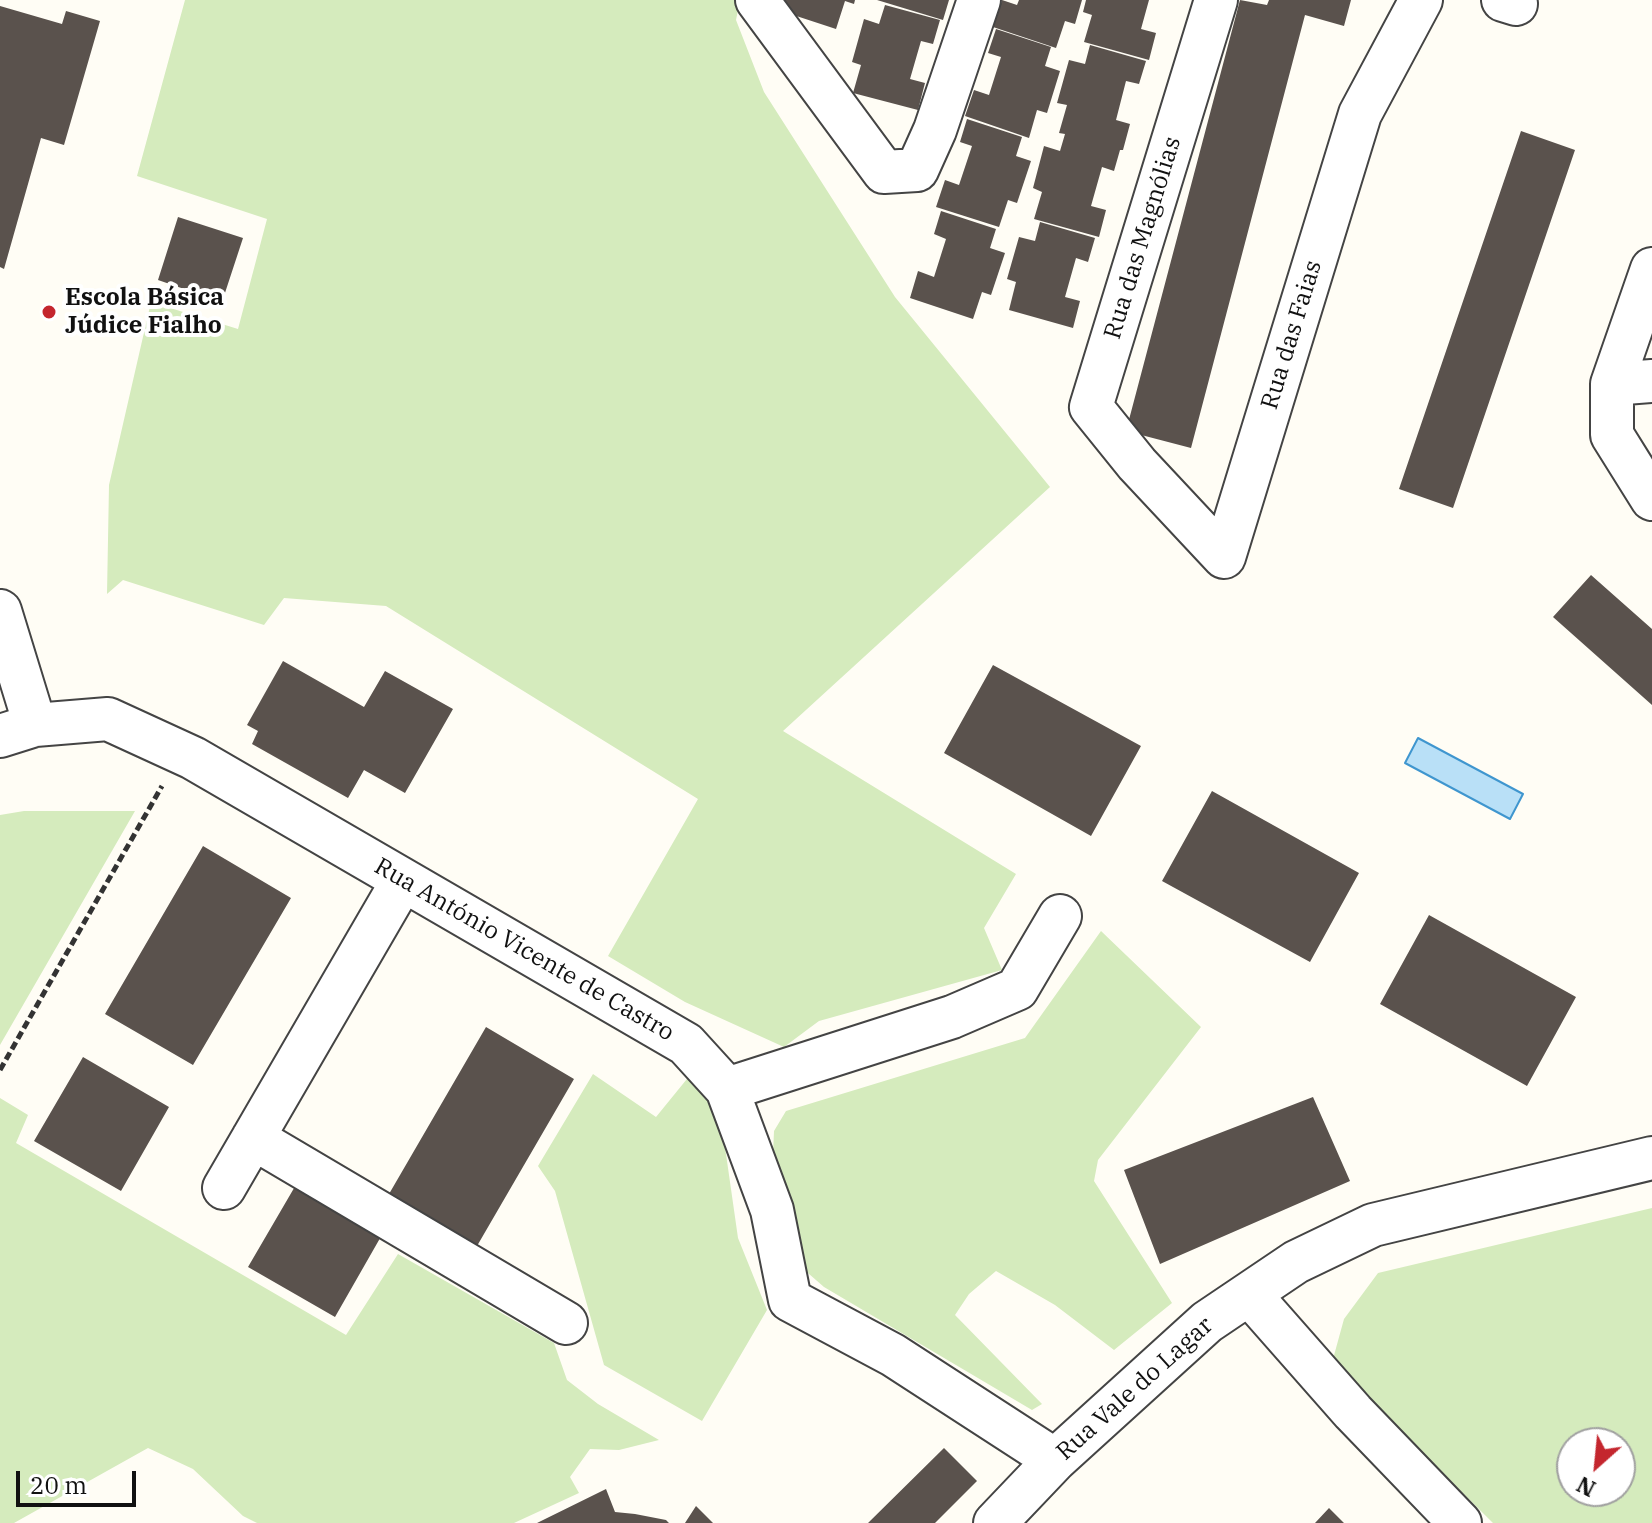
<!DOCTYPE html>
<html>
<head>
<meta charset="utf-8">
<style>
  body { margin:0 }
  #map { position:relative; width:1652px; height:1523px; overflow:hidden; background:#fffdf5; font-family:"IBM Plex Serif",serif }
  canvas { display:block }
  .north { position:absolute; left:1556px; top:1427px; width:80px; height:80px; box-sizing:border-box; background:#fff; border:2px solid #a0a0a0; border-radius:50%; rotate:207deg; font-size:22px; font-weight:700; line-height:32px; text-align:center; color:#111 }
  .north::after { content:''; display:block; margin:auto; width:28px; height:36px; background:#c4262e; clip-path:polygon(50% 0,100% 100%,50% 72%,0 100%) }
  .scale { position:absolute; left:16px; top:1471px; width:120px; height:36px; box-sizing:border-box; border:4px solid #111; border-top:0; padding-left:10px; font-size:24px; line-height:28px; white-space:nowrap; color:#111; -webkit-text-stroke:6px #fff; paint-order:stroke }
</style>
</head>
<body>
<div id="map">
<canvas width="1652" height="1523"></canvas>
<div class="north">N</div>
<div class="scale">20 m</div>
</div>
<script>
const c = document.querySelector('canvas').getContext('2d');
c.lineJoin = 'round';
function fillPath(path, color) { c.fillStyle = color; c.fill(path, 'evenodd'); }
const toPath = rows => new Path2D(rows.map(r => 'M' + r).join(''));
function stroke(path, color, width, dash) { c.strokeStyle = color; c.lineWidth = width; c.lineCap = dash ? 'butt' : 'round'; c.setLineDash(dash || []); c.stroke(path); }
function label(font, color, halo, rows, align = 'center') {
  c.font = font + ' "IBM Plex Serif",serif'; c.lineWidth = 8; c.setLineDash([]); c.textBaseline = 'middle'; c.strokeStyle = halo; c.fillStyle = color; for (const [text, x, y, turn = 0] of rows) {
    c.save(); c.translate(x, y); c.rotate((+turn || 0) * Math.PI / 180); c.textAlign = isNaN(turn) ? turn : align; if (halo) c.strokeText(text, 0, 0); c.fillText(text, 0, 0); c.restore();
  }
}
const green = toPath([
  [185,0,740,0,736,20,764,92,895,297,1050,487,783,731,1016,874,984,928,1002,970,819,1021,784,1047,685,1002,608,956,698,799,386,606,284,598,264,625,123,580,107,594,109,485,151,302,238,329,267,219,137,176],
  [24,811,135,811,0,1045,0,815],
  [1101,931,1201,1027,1098,1160,1094,1181,1172,1303,1114,1350,1055,1305,996,1271,969,1294,955,1315,1042,1404,1032,1410,824,1287,801,1267,773,1154,774,1131,786,1111,1025,1038],
  [593,1074,656,1117,691,1074,720,1112,738,1238,767,1310,702,1421,604,1365,555,1191,538,1166],
  [0,1098,28,1115,16,1143,346,1335,398,1254,554,1343,567,1380,598,1404,659,1440,619,1450,590,1449,570,1477,579,1493,514,1523,257,1523,243,1516,193,1469,148,1448,14,1523,0,1523],
  [1652,1208,1652,1523,1493,1523,1366,1397,1333,1359,1344,1319,1378,1273],
  [1572,1443,1620,1443,1620,1491,1572,1491]
]);
const water = toPath([
  [1418,738,1523,794,1510,819,1405,763,1418,738]
]);
const building = toPath([
  [775,0,855,0,854,4,845,1,836,29,772,8],
  [877,0,949,0,943,20],
  [1002,0,1017,5,1019,0,1082,0,1075,24,1065,21,1056,48,993,27],
  [1086,0,1149,0,1141,29,1156,33,1149,60,1084,42,1092,15,1083,12],
  [1240,0,1267,5,1269,0,1351,0,1344,26,1305,15,1191,448,1126,431],
  [885,5,940,20,933,44,921,41,910,79,925,83,918,110,853,93,861,65,852,62,864,19,879,24],
  [0,6,62,24,66,11,100,21,64,145,41,138,4,269,0,267],
  [996,29,1051,47,1045,66,1060,71,1047,113,1037,110,1029,138,965,116,974,90,989,95,1001,57,988,53],
  [1090,45,1146,61,1139,84,1126,81,1116,120,1130,124,1123,150,1120,150,1114,171,1102,167,1091,206,1106,210,1099,237,1034,219,1042,192,1033,188,1044,146,1060,151,1065,134,1059,133,1067,105,1057,103,1069,60,1085,64],
  [967,119,1022,137,1016,156,1031,161,1017,203,1008,200,999,227,936,207,945,180,959,185,972,146,960,142],
  [1521,131,1575,150,1453,508,1399,489],
  [941,211,996,229,990,248,1005,253,991,295,982,292,973,319,910,298,918,271,934,277,946,239,934,234],
  [178,217,243,238,222,302,158,280],
  [1040,222,1095,238,1088,262,1076,258,1065,297,1080,301,1073,328,1009,310,1016,282,1007,279,1019,237,1035,241],
  [1591,575,1652,629,1652,705,1553,617],
  [283,661,364,707,385,671,453,709,405,793,364,770,348,798,252,744,258,731,247,725],
  [993,665,1141,746,1091,836,944,753],
  [1212,791,1359,873,1310,962,1162,881],
  [203,846,291,898,193,1065,105,1014],
  [1429,915,1576,997,1527,1086,1380,1004],
  [486,1027,574,1079,477,1246,389,1194],
  [83,1057,169,1107,121,1191,34,1141],
  [1313,1097,1350,1181,1160,1264,1124,1170],
  [297,1183,383,1233,335,1317,248,1267],
  [944,1448,977,1481,935,1523,868,1523],
  [606,1489,615,1512,635,1514,666,1520,669,1523,537,1523],
  [696,1506,713,1523,685,1523],
  [1329,1508,1344,1523,1315,1523]
]);
const path = toPath([
  [0,1070,162,786]
]);
const minor = toPath([
  [757,0,884,172,917,170,935,130,979,0],
  [1216,0,1091,407,1137,464,1224,557,1360,114,1421,0],
  [1503,0,1516,4],
  [1652,269,1612,384,1612,435,1652,499],
  [1612,384,1652,381],
  [0,611,35,725],
  [0,736,35,725,108,719,193,758,686,1044,727,1089,772,1210,790,1300,893,1355,1055,1460],
  [727,1089,952,1017,1017,989,1060,916],
  [253,1138,566,1323],
  [224,1188,403,880],
  [1250,1295,1353,1412,1460,1523],
  [995,1523,1055,1460,1207,1322,1296,1262,1373,1225,1652,1158]
]);
const markers = [
  [49,312,8,"#c4262e"]
];
const streetNames = [
  ["Rua das Magnólias",1143,238,-73],
  ["Rua das Faias",1292,335,-73],
  ["Rua António Vicente de Castro",524,950,30],
  ["Rua Vale do Lagar",1135,1389,-42]
];
const poiNames = [
  ["Escola Básica",65,298],
  ["Júdice Fialho",65,326]
];
fillPath(green, '#d5ebbd');
fillPath(water, '#b9e0f7');
stroke(water, '#3f96cf', 2);
fillPath(building, '#5a524d');
stroke(minor, '#444', 46);
stroke(path, '#333', 5, [8, 4]);
stroke(minor, '#fff', 42);
for (const [x, y, r, color] of markers) { const dot = new Path2D(); dot.arc(x, y, r, 0, 2 * Math.PI); c.fillStyle = color; c.fill(dot); stroke(dot, '#fff', 3); }
label('24px', '#111', '#fff', streetNames);
label('bold 24px', '#111', '#fff', poiNames, 'left');
</script>
</body>
</html>
